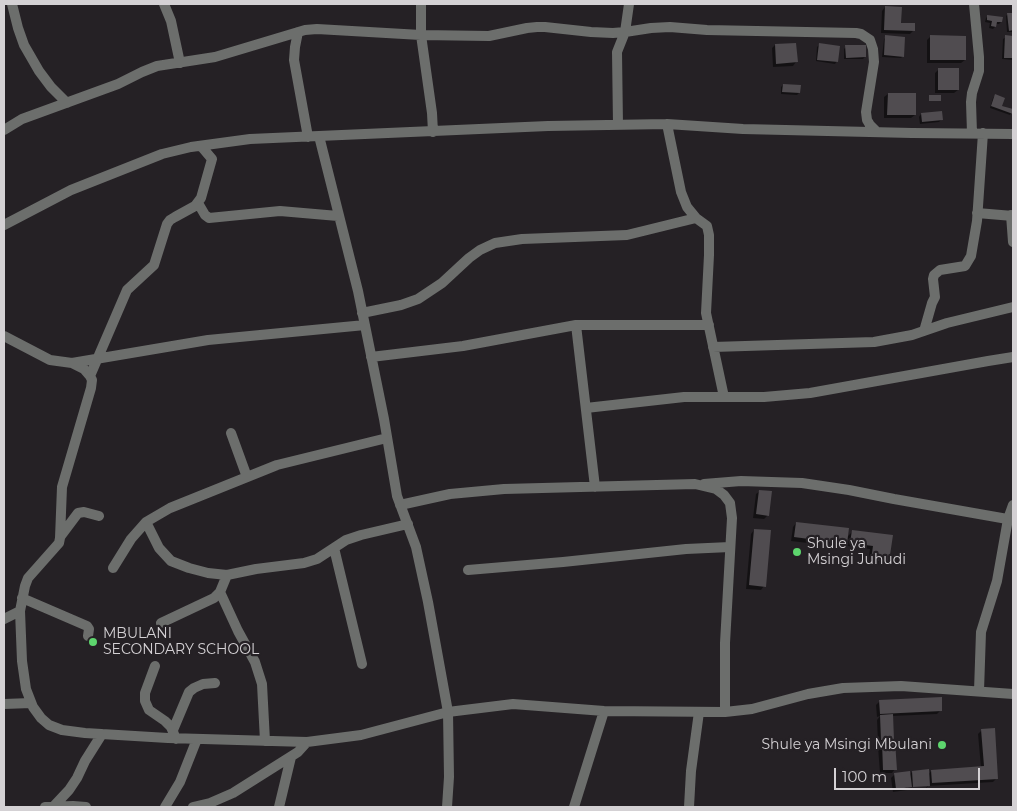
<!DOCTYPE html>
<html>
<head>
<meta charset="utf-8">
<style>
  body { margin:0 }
  #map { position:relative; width:1017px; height:811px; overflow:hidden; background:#252125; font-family:Montserrat,sans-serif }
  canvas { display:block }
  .frame { position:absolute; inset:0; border:5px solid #d4d1d4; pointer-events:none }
  .scale { position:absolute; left:834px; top:768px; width:146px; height:22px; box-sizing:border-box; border:2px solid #d4d1d4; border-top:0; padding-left:6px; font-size:15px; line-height:18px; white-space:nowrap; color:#d4d1d4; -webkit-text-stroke:4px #252125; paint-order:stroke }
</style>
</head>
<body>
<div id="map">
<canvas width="1017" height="811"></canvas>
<div class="frame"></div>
<div class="scale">100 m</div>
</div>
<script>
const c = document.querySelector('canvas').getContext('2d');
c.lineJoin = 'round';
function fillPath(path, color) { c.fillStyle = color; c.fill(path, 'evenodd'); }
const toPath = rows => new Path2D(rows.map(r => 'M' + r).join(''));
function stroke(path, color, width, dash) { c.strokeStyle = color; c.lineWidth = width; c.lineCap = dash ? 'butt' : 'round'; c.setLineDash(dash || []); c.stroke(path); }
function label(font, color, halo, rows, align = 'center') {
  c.font = font + ' Montserrat,sans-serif'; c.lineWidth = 4.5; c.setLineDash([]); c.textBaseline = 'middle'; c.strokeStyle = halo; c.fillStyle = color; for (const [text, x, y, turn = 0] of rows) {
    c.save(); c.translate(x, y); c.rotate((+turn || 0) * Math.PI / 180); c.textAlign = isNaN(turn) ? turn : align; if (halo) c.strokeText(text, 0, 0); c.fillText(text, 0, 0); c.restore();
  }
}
const shadow = toPath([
  [885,7,900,24,914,30,910,34,881,33,882,11],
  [1008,14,1013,14,1013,32,1007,32,1006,16],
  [988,16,1001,22,999,24,996,24,995,27,993,29,989,28,990,23,985,22,986,18],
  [931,36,965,60,961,63,927,63,927,40],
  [886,37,903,56,901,58,882,57,884,39],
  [1006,37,1013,37,1013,60,1002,59,1003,39],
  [775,45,796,62,793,66,773,67,772,48],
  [819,45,837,61,835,64,816,61,817,47],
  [846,47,865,57,863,59,844,59,844,49],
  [938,70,958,90,954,93,935,93,935,73],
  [783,85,799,93,797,95,781,94,781,87],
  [888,94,915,115,911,118,884,118,884,97],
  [995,96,1001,107,1013,110,1010,115,990,108,993,98],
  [921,114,941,120,939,122,920,124,919,117],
  [760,491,767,516,764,519,753,518,756,494],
  [796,523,847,537,853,531,891,536,888,562,885,565,868,563,870,549,847,546,848,541,842,547,791,541,793,527],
  [754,530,764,586,761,590,746,589,751,534],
  [880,701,941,710,937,714,892,716,893,739,889,743,895,769,892,773,880,773,878,747,882,743,878,743,877,720,880,716,877,717,876,705],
  [982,730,997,778,993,782,928,786,925,789,910,790,910,789,927,788,927,785,907,787,907,789,908,789,907,790,893,792,891,778,895,774,909,775,912,772,928,775,931,771,981,768,978,734]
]);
const building = toPath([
  [885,6,902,7,901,23,915,23,915,31,884,30],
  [1007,13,1013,13,1013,30,1009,31],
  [987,15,1003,17,1002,22,997,22,996,27,991,26,992,21,987,20],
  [885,35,905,37,904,57,884,55],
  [930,35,966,36,966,60,930,60],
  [1005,35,1013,36,1013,58,1004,58],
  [796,43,798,62,776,64,775,44],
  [819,43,840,46,838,62,817,60],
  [845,45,866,45,866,57,846,58],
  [938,68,959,68,959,90,938,90],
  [783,84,801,85,800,93,782,92],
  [888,93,916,93,916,115,887,115],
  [995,94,1005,98,1002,106,1013,109,1013,114,991,106],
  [929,95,941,95,941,101,929,101],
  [942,111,943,120,922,122,921,113],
  [759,490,772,491,769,516,756,514],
  [796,522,849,528,847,544,794,537],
  [754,529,771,530,766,587,749,585],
  [852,530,893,535,889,562,871,560,873,546,850,543],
  [942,697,942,711,880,714,879,700],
  [893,714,894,740,881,740,880,715],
  [995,728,998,779,932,783,931,770,984,766,981,729],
  [895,741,897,770,883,770,882,742],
  [929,769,930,786,913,787,912,771],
  [910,771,912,787,896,789,894,773]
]);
const street = toPath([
  [12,4,18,28,24,45,39,71,51,87,67,103],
  [164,4,171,21,180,63],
  [421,4,421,35,432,113,433,132],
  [298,32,295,47,294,60,308,137],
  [667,124,681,192,687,207,696,218,707,226,709,235,709,255,706,313,724,397],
  [618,125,617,52,625,32,629,4],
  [4,130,22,119,118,84,142,72,157,66,215,57,305,30,317,29,421,35,489,36,527,28,537,27,545,27,591,32,613,33,625,32,651,28,670,27,707,30,856,33,861,34,870,40,873,49,874,62,866,112,867,120,870,125,877,132],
  [972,133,971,102,972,93,979,71,979,57,974,4],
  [319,136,358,291,384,419,397,496,416,547,428,602,448,712,449,777,447,807],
  [198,203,205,215,209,218,280,211,338,216],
  [977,213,1013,216],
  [1011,215,1013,242],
  [4,225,71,190,162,154,191,147,250,139,548,126,667,124,743,129,912,133,1013,134],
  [362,313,401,305,418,299,442,283,469,258,480,250,495,243,522,239,627,235,696,218],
  [576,325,595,487],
  [924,331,932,303,935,297,933,279,934,275,940,270,965,266,971,256,977,221,983,133],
  [4,336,50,360,72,363,84,369,90,376,92,380,91,388,62,487,60,538,59,543,28,578,25,586,20,611,22,661,26,689,33,707,41,718,49,725,62,730,85,733,168,738,307,742,361,735,448,712,513,704,604,711,725,712,752,709,808,694,843,688,901,686,1013,694],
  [713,347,874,342,912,335,947,323,1013,307],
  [371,357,463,346,576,325,709,325],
  [72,363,208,340,365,325],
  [90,376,127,290,154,265,167,224,170,220,175,217,195,206,201,198,212,159,201,146],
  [586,408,684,397,764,397,810,393,988,361,1013,357],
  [231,433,247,477],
  [704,484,741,481,802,483,849,490,894,499,1013,520],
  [400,505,450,494,504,489,695,484,716,489,724,495,730,503,732,518,725,643,725,712],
  [146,522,159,548,171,561,189,568,208,573,227,575,256,569,304,563,317,559,346,540,361,535,408,524],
  [60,537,78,513,84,512,99,516],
  [334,548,362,664],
  [113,568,131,539,146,522,170,508,277,465,387,438],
  [468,570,563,562,686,549,730,547],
  [220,592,238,631,255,662,262,684,265,741],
  [22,598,87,626,89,629,88,636],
  [4,619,20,611],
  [161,623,214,598,220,592,227,575],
  [155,666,145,693,145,701,149,710,165,721,171,727,176,739],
  [979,691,981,632,997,581,1008,519,1013,505],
  [4,704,31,703],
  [173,730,189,692,194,688,203,684,215,683],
  [45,807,73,806,86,807],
  [53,807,69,790,77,778,85,761,102,734],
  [165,807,180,782,197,739],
  [193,807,210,803,233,793,298,752,307,742],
  [279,807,291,757],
  [574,807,604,711],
  [689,807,691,771,699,712]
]);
const markers = [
  [797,552,5,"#5dd56d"],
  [93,642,5,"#5dd56d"],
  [942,745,5,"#5dd56d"]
];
const poiNames = [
  ["Shule ya",807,544],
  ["Msingi Juhudi",807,560],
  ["MBULANI",103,634],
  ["SECONDARY SCHOOL",103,650],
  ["Shule ya Msingi Mbulani",932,745,"right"]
];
fillPath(shadow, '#0007');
fillPath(building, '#504c50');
stroke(street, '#6c6e6c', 10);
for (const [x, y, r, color] of markers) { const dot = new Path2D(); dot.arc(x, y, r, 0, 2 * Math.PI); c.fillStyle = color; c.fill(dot); stroke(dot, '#252125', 2); }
label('14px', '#d4d1d4', '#252125', poiNames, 'left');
</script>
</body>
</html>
